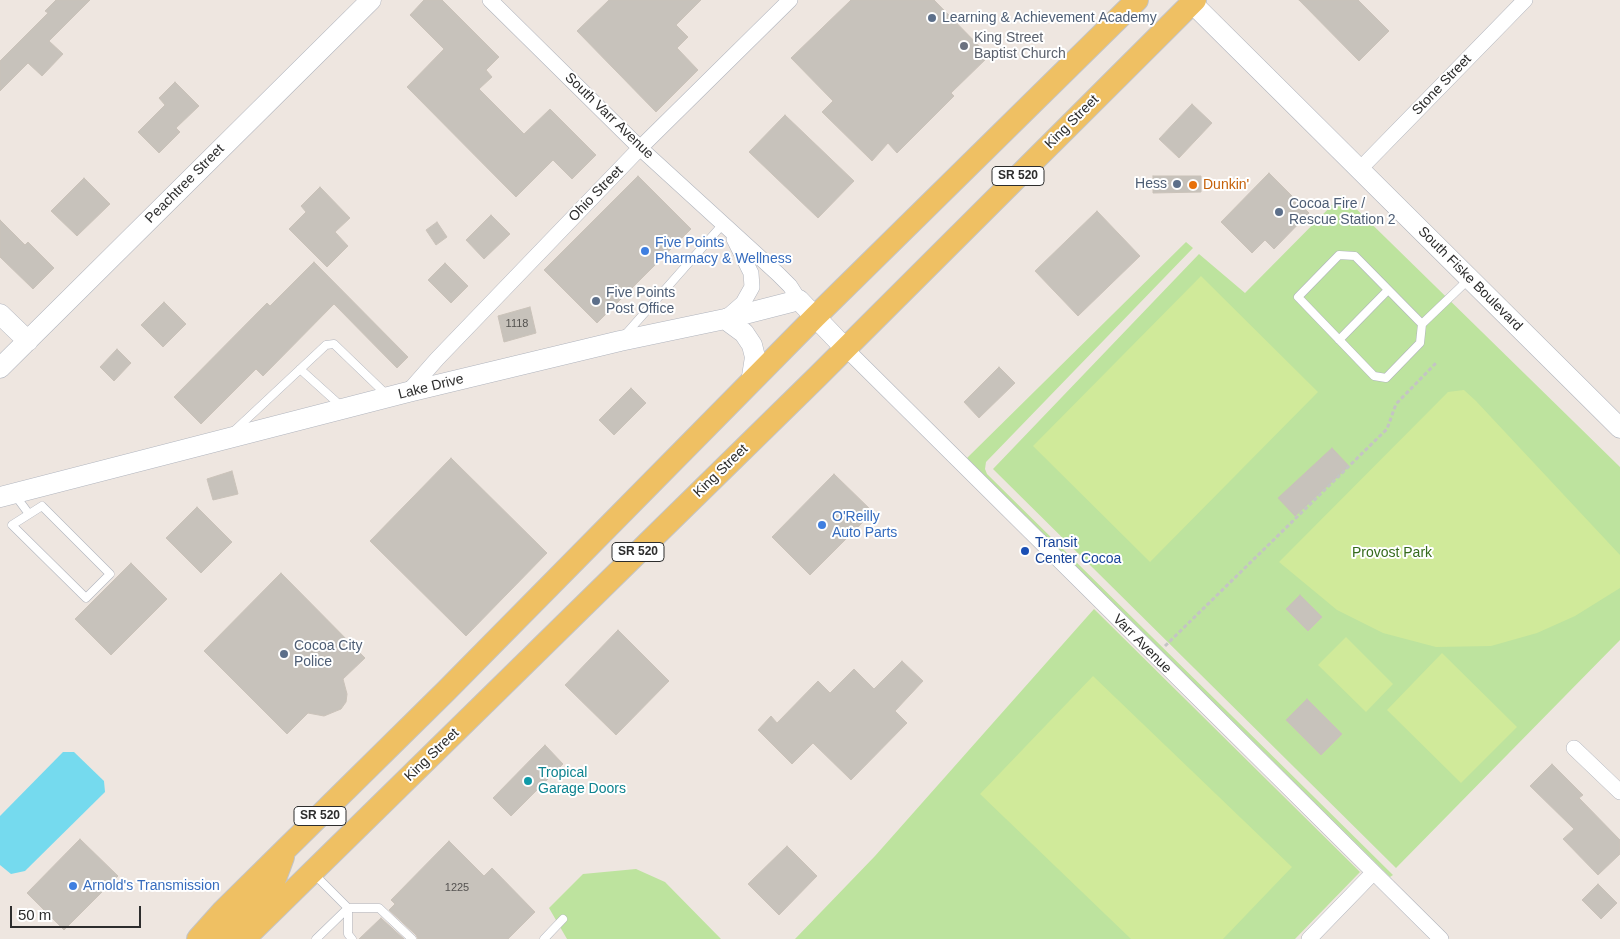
<!DOCTYPE html>
<html>
<head>
<meta charset="utf-8">
<style>
  body { margin:0 }
  #map { position:relative; width:1620px; height:939px; overflow:hidden; background:#eee6e0; font-family:Arial,sans-serif }
  canvas { display:block }
  .scale { position:absolute; left:10px; top:906px; width:131px; height:22px; box-sizing:border-box; border:2px solid #2d2d2d; border-top:0; padding-left:6px; font-size:15px; line-height:18px; white-space:nowrap; color:#2d2d2d; -webkit-text-stroke:4px #fff; paint-order:stroke }
</style>
</head>
<body>
<div id="map">
<canvas width="1620" height="939"></canvas>
<div class="scale">50 m</div>
</div>
<script>
const c = document.querySelector('canvas').getContext('2d');
c.lineJoin = 'round';
function fillPath(path, color) { c.fillStyle = color; c.fill(path, 'evenodd'); }
const toPath = rows => new Path2D(rows.map(r => 'M' + r).join(''));
function stroke(path, color, width, dash) { c.strokeStyle = color; c.lineWidth = width; c.lineCap = dash ? 'butt' : 'round'; c.setLineDash(dash || []); c.stroke(path); }
function label(font, color, halo, rows, align = 'center') {
  c.font = font + ' Arial,sans-serif'; c.lineWidth = 4; c.setLineDash([]); c.textBaseline = 'middle'; c.strokeStyle = halo; c.fillStyle = color; for (const [text, x, y, turn = 0] of rows) {
    c.save(); c.translate(x, y); c.rotate((+turn || 0) * Math.PI / 180); c.textAlign = isNaN(turn) ? turn : align; if (halo) c.strokeText(text, 0, 0); c.fillText(text, 0, 0); c.restore();
  }
}
const green = toPath([
  [1342,195,1620,467,1620,640,1396,868,993,469,1199,254,1245,293],
  [1186,242,1193,248,986,462,985,469,987,474,1393,875,1390,877,967,458],
  [1094,609,1360,872,1295,939,795,939,875,856],
  [636,869,665,882,721,939,567,939,549,908,583,874]
]);
const pitch = toPath([
  [1201,276,1318,392,1150,562,1033,446],
  [1464,390,1476,401,1620,555,1620,588,1575,616,1537,633,1491,646,1436,647,1383,633,1337,610,1279,562,1448,392],
  [1346,637,1393,684,1366,712,1318,665],
  [1442,653,1517,727,1461,783,1387,710],
  [1093,676,1292,867,1223,939,1131,939,980,794]
]);
const water = toPath([
  [63,752,74,752,104,781,105,792,25,871,11,874,0,865,0,816]
]);
const building = toPath([
  [56,0,90,0,49,41,63,54,42,76,28,63,0,91,0,61,48,13,45,11,56,0],
  [424,0,442,0,499,57,486,70,492,77,479,89,524,134,550,109,596,155,572,179,553,160,516,197,407,87,444,49,410,15,424,0],
  [609,0,701,0,676,25,688,37,677,48,698,70,656,112,577,31,609,0],
  [851,0,934,0,989,56,951,93,954,96,897,153,888,143,872,161,822,112,833,101,791,58,851,0],
  [1299,0,1358,0,1389,31,1359,61,1299,0],
  [175,82,199,106,176,128,180,132,159,153,138,132,165,105,159,98,175,82],
  [1192,104,1212,123,1179,158,1159,139,1192,104],
  [785,115,854,181,818,218,749,152,785,115],
  [1269,173,1309,213,1274,249,1265,240,1252,253,1221,222,1269,173],
  [638,176,691,229,597,323,544,270,638,176],
  [1153,176,1201,176,1201,192,1153,193,1153,176],
  [84,178,110,204,77,236,51,211,84,178],
  [320,187,350,218,335,232,348,246,327,267,289,229,306,212,301,206,320,187],
  [1097,211,1140,256,1078,316,1035,271,1097,211],
  [491,215,510,234,484,259,466,240,491,215],
  [0,220,25,245,28,242,54,268,33,289,0,257,0,220],
  [437,222,447,237,436,245,426,230,437,222],
  [314,262,408,357,397,368,334,304,263,376,256,369,201,424,174,397,267,303,270,306,314,262],
  [445,263,468,286,451,303,428,280,445,263],
  [164,302,186,324,163,347,141,325,164,302],
  [530,307,536,333,504,342,498,316,530,307],
  [117,349,131,363,114,381,100,367,117,349],
  [999,367,1015,383,979,418,964,402,999,367],
  [631,388,646,403,614,435,599,420,631,388],
  [1332,448,1349,466,1295,516,1278,498,1332,448],
  [451,458,547,553,466,636,370,541,451,458],
  [232,471,238,494,213,500,207,479,232,471],
  [834,474,873,512,810,575,772,537,834,474],
  [197,507,232,542,201,573,166,538,197,507],
  [131,563,167,599,111,655,75,619,131,563],
  [281,573,365,658,343,679,347,694,346,702,341,709,324,716,308,713,287,734,204,651,281,573],
  [1300,595,1322,617,1308,631,1286,609,1300,595],
  [618,630,669,681,616,735,565,685,618,630],
  [902,661,923,681,895,711,907,723,851,780,813,743,792,764,758,730,771,716,777,723,818,681,830,693,854,669,874,689,902,661],
  [1307,699,1342,734,1321,755,1286,720,1307,699],
  [545,745,563,764,511,816,493,798,545,745],
  [1552,764,1583,795,1579,798,1620,840,1620,854,1598,875,1563,839,1574,829,1530,786,1552,764],
  [80,839,118,876,64,930,27,893,80,839],
  [449,841,484,876,492,868,535,912,508,939,418,939,416,935,389,910,395,904,391,900,449,841],
  [787,846,817,876,779,915,748,884,787,846],
  [1598,884,1617,903,1601,919,1582,900,1598,884],
  [381,918,404,939,359,939,381,918]
]);
const path = toPath([
  [1165,646,1387,429,1396,404,1436,363]
]);
const lane = toPath([
  [1422,324,1355,256,1339,255,1298,297,1374,376,1386,378,1420,343,1422,324,1469,279],
  [625,335,723,224],
  [1339,340,1388,290],
  [300,369,341,406],
  [234,431,326,345,334,344,388,396],
  [15,495,29,514],
  [42,506,110,574,86,598,12,525,42,506],
  [313,873,348,908,348,934,352,939],
  [316,939,348,908,379,908,412,939],
  [544,939,563,919]
]);
const street = toPath([
  [490,0,640,148,778,274,790,286,799,300],
  [1359,170,1525,0],
  [727,317,743,303,752,287,751,273,734,239],
  [845,348,1441,939],
  [408,392,437,359,640,148,790,0],
  [1574,748,1620,792],
  [1309,939,1373,873]
]);
const secondary = toPath([
  [1189,0,1620,428],
  [0,314,28,341],
  [725,319,744,333,752,345,755,357,751,383],
  [0,368,371,0],
  [0,497,408,392,620,341,725,319,799,300,845,348]
]);
const primary = toPath([
  [198,939,223,911,447,690,815,317,1137,0],
  [224,939,269,895,283,857],
  [244,939,818,376,1195,0]
]);
const markers = [
  [932,18,5,"#5c6f8a"],
  [964,46,5,"#6b7280"],
  [1177,184,5,"#5c6f8a"],
  [1193,185,5,"#e8710a"],
  [1279,212,5,"#5c6f8a"],
  [645,251,5,"#3f7fe0"],
  [596,301,5,"#5c6f8a"],
  [822,525,5,"#3f7fe0"],
  [1025,551,5,"#1a4fb4"],
  [284,654,5,"#5c6f8a"],
  [528,781,5,"#0f9aa8"],
  [73,886,5,"#3f7fe0"]
];
const numberNames = [
  ["1118",517,324],
  ["1225",457,888]
];
const shields = [
  [1018,176,52],
  [638,552,52],
  [320,816,52]
];
const shieldNames = [
  ["SR 520",1018,176],
  ["SR 520",638,552],
  ["SR 520",320,816]
];
const serviceNames = [
  ["Learning & Achievement Academy",942,18],
  ["Hess",1167,184,"right"],
  ["Cocoa Fire /",1289,204],
  ["Rescue Station 2",1289,220],
  ["Five Points",606,293],
  ["Post Office",606,309],
  ["Cocoa City",294,646],
  ["Police",294,662]
];
const worshipNames = [
  ["King Street",974,38],
  ["Baptist Church",974,54]
];
const streetNames = [
  ["Stone Street",1442,85,-46],
  ["South Varr Avenue",609,116,44],
  ["King Street",1072,122,-45],
  ["Peachtree Street",185,184,-45],
  ["Ohio Street",596,194,-46],
  ["South Fiske Boulevard",1470,279,45],
  ["Lake Drive",431,387,-14],
  ["King Street",721,471,-44],
  ["Varr Avenue",1142,644,45],
  ["King Street",432,755,-44]
];
const foodNames = [
  ["Dunkin'",1203,185]
];
const shopNames = [
  ["Five Points",655,243],
  ["Pharmacy & Wellness",655,259],
  ["O'Reilly",832,517],
  ["Auto Parts",832,533],
  ["Arnold's Transmission",83,886]
];
const transitNames = [
  ["Transit",1035,543],
  ["Center Cocoa",1035,559]
];
const parkNames = [
  ["Provost Park",1392,553]
];
const cultureNames = [
  ["Tropical",538,773],
  ["Garage Doors",538,789]
];
fillPath(green, '#bde39e');
fillPath(pitch, '#d0ea9a');
fillPath(water, '#75daee');
fillPath(building, '#c7c2bb');
stroke(building, '#cac2b9', 1);
stroke(lane, '#b0b4bd', 9);
stroke(street, '#b0b4bd', 16);
stroke(secondary, '#b0b4bd', 21);
stroke(primary, '#c4c4c4', 24);
stroke(path, '#c4c4c4', 3, [4, 2.5]);
stroke(lane, '#fff', 8);
stroke(street, '#fff', 15);
stroke(secondary, '#fff', 20);
stroke(primary, '#efc063', 22);
for (const [x, y, r, color] of markers) { const dot = new Path2D(); dot.arc(x, y, r, 0, 2 * Math.PI); c.fillStyle = color; c.fill(dot); stroke(dot, '#fff', 2); }
label('11px', '#545250', null, numberNames);
for (const [x, y, w] of shields) { const box = new Path2D(); box.roundRect(x - w / 2, y - 9.5, w, 19, 4); c.fillStyle = '#fff'; c.fill(box); stroke(box, '#2d2d2d', 1); }
label('bold 12px', '#2d2d2d', null, shieldNames);
label('14px', '#4e5e75', '#fff', serviceNames, 'left');
label('14px', '#5b616d', '#fff', worshipNames, 'left');
label('14px', '#2d2d2d', '#fff', streetNames);
label('14px', '#c56008', '#fff', foodNames, 'left');
label('14px', '#366cbe', '#fff', shopNames, 'left');
label('14px', '#164399', '#fff', transitNames, 'left');
label('14px', '#356b1c', '#fff', parkNames);
label('14px', '#0d838f', '#fff', cultureNames, 'left');
</script>
</body>
</html>
